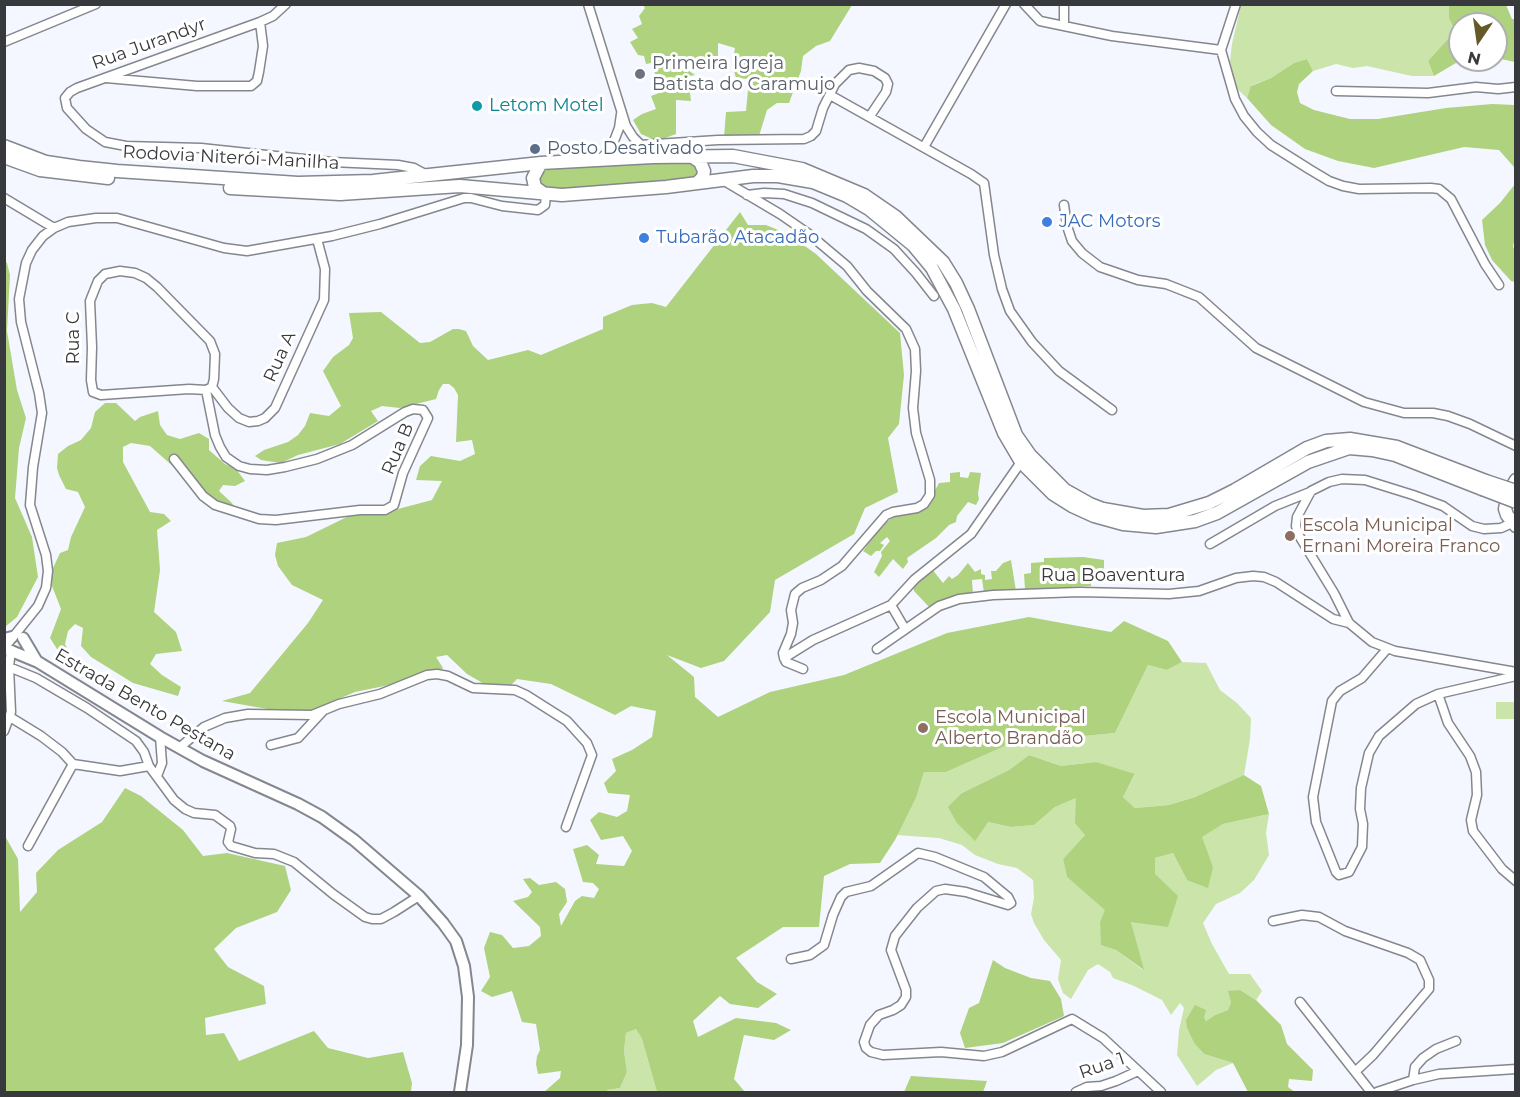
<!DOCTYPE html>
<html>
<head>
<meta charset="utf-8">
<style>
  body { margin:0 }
  #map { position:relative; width:1520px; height:1097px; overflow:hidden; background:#f4f7ff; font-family:Montserrat,sans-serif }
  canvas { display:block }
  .frame { position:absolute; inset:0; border:6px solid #38393c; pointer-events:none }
  .north { position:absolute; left:1448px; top:12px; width:60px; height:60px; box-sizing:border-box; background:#fff; border:2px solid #afb0b1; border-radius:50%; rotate:193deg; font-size:16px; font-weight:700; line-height:24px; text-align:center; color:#38393c }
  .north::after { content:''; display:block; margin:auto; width:21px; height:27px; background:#655a27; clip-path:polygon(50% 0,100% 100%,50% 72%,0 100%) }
</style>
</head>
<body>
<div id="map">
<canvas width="1520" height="1097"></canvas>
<div class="frame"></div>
<div class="north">N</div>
</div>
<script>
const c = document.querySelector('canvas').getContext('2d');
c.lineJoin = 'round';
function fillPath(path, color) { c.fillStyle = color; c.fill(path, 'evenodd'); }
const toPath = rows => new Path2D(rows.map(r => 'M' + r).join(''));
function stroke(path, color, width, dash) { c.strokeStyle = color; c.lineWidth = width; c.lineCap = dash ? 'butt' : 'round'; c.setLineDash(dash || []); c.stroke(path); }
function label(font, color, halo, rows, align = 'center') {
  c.font = font + ' Montserrat,sans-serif'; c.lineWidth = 6; c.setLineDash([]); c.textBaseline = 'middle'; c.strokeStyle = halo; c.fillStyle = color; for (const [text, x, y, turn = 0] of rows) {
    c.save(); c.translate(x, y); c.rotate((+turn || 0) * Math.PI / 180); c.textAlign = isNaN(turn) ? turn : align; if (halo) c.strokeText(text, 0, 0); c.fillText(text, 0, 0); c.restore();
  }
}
const green = toPath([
  [1241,5,1449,5,1449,18,1455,31,1428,61,1434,76,1412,76,1367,66,1353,68,1336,64,1313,71,1307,59,1294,63,1271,78,1252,85,1247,98,1235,87,1230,61,1232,44],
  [1182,662,1206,663,1220,690,1237,703,1251,718,1250,739,1244,775,1195,797,1169,805,1135,808,1123,797,1135,775,1096,762,1061,766,1029,755,1009,770,962,793,988,822,1011,827,1034,825,1055,807,1076,798,1085,835,1063,859,1067,877,1106,910,1100,922,1102,945,1116,950,1143,970,1131,922,1155,874,1155,858,1173,853,1187,880,1213,867,1201,837,1223,824,1269,814,1266,833,1269,855,1254,880,1240,893,1216,904,1203,923,1212,944,1229,974,1250,974,1262,991,1256,1000,1240,990,1229,992,1231,1002,1228,1010,1215,1015,1206,1021,1204,1017,1187,1028,1194,1043,1204,1054,1233,1063,1216,1070,1197,1086,1177,1055,1179,1030,1184,1008,1180,1003,1171,1015,1162,1000,1132,985,1113,978,1110,972,1098,964,1088,970,1071,999,1063,993,1058,979,1061,960,1044,940,1034,923,1031,914,1034,898,1033,880,1017,868,998,864,975,855,962,845,939,838,897,835,916,798,924,772,946,772,1012,743,1115,733,1148,665,1167,670],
  [1496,702,1515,702,1515,719,1496,719],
  [636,1029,642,1039,657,1092,608,1092,607,1090,620,1088,627,1072,624,1051,626,1033]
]);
const forest = toPath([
  [643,5,852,5,830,41,816,46,803,56,801,71,789,103,777,103,767,110,759,136,724,137,726,112,746,111,749,79,736,78,732,64,735,48,718,43,718,63,709,72,692,57,685,68,695,75,688,76,691,101,676,100,676,134,657,141,641,134,633,120,642,114,656,109,651,96,662,92,651,63,646,64,644,56,638,55,630,42,638,38,632,29,642,24,639,16,645,8],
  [1449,5,1506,5,1512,19,1515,19,1515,62,1496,58,1496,24,1460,24,1461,60,1434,76,1428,61,1455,31,1449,18],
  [1307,59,1313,71,1299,84,1297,92,1300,103,1314,110,1350,119,1378,119,1446,108,1492,104,1515,105,1515,173,1514,167,1499,150,1464,147,1374,168,1338,161,1305,149,1271,125,1247,98,1251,86,1271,78,1294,63],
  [685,161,695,164,698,173,693,177,564,190,552,190,544,186,541,181,541,176,546,170,625,163],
  [1515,184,1516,234,1513,246,1515,252,1515,282,1511,281,1492,260,1485,245,1482,220,1500,203],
  [740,212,748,225,766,225,788,234,816,254,900,333,904,375,899,424,888,438,898,492,865,508,854,534,775,580,770,612,724,661,701,668,667,655,694,677,695,697,718,717,770,692,844,675,947,633,1029,617,1111,632,1124,621,1168,641,1182,662,1167,670,1148,665,1115,733,1012,743,946,772,924,772,916,798,895,840,880,863,850,864,824,876,819,927,783,927,736,958,757,982,777,994,758,1008,730,1004,720,996,693,1021,698,1037,736,1018,776,1023,791,1030,774,1040,744,1035,734,1079,745,1092,657,1092,642,1039,636,1029,626,1033,624,1051,627,1072,620,1088,607,1090,608,1092,544,1092,560,1078,561,1071,538,1074,536,1064,537,1056,540,1050,536,1024,522,1022,512,991,492,997,481,991,490,977,484,948,490,932,502,935,513,948,529,946,541,936,540,927,513,901,528,897,532,892,523,879,530,878,539,885,556,882,565,889,567,902,559,914,561,926,575,901,582,896,594,898,599,889,593,883,583,882,573,849,587,845,599,855,596,864,624,866,632,851,623,836,601,840,590,820,599,812,617,817,627,811,630,795,608,793,604,783,616,771,612,759,632,750,652,737,656,711,631,706,615,715,551,684,517,679,508,688,486,685,467,674,447,655,436,657,443,668,439,672,413,675,394,684,355,692,308,712,273,710,222,701,250,693,308,623,323,600,292,585,278,566,275,555,277,543,306,537,353,514,379,514,432,500,442,481,416,480,420,466,431,456,460,461,475,454,472,440,456,442,458,395,454,388,449,384,443,384,439,390,436,399,400,408,382,406,371,411,378,421,340,444,298,455,281,463,261,460,255,456,264,450,288,442,298,435,305,426,310,413,329,416,341,406,323,371,333,357,349,345,353,338,349,313,381,312,420,343,430,342,453,329,459,329,466,331,473,346,488,360,528,350,541,355,603,329,603,317,632,305,652,303,666,307],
  [5,261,7,263,10,275,7,331,17,390,26,418,19,448,15,498,32,537,38,577,17,617,5,627],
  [105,403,116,403,135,421,140,417,158,411,160,425,167,435,180,439,199,433,209,439,209,450,225,464,236,469,245,481,235,486,223,485,219,491,232,503,237,512,203,500,176,469,150,446,131,443,123,447,123,462,150,512,164,514,171,521,157,530,160,570,154,612,176,632,182,651,156,654,150,664,162,675,181,687,178,696,133,683,91,657,81,646,83,628,75,624,68,631,65,644,69,652,64,660,50,638,61,609,50,581,53,568,60,553,68,550,71,537,85,507,78,492,66,489,59,475,57,468,58,454,68,446,81,440,91,428,95,412],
  [960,472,960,477,968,478,970,472,981,473,978,494,979,499,976,505,968,502,957,516,956,522,949,525,936,538,907,558,908,562,903,569,893,559,879,577,874,572,882,556,881,552,890,541,887,537,880,543,884,545,880,551,876,551,871,556,863,551,877,532,895,514,932,496,939,483,950,482,950,473],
  [1083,557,1104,560,1104,570,1091,569,1091,586,1025,589,1024,574,1031,573,1031,563,1044,562,1044,558],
  [1011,560,1016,591,984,593,982,579,972,580,973,594,930,608,914,591,913,586,932,569,943,583,949,576,952,579,958,575,968,563,975,572,981,569,981,574,985,575,985,580,992,579,991,571,996,571,1003,563],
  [1029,755,1061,766,1096,762,1135,774,1123,797,1135,808,1169,805,1195,797,1244,775,1261,786,1269,814,1223,824,1202,837,1213,867,1208,888,1187,880,1173,853,1155,858,1155,874,1178,896,1168,927,1131,922,1144,970,1116,950,1101,945,1100,922,1105,910,1067,877,1063,859,1085,835,1075,823,1076,798,1055,807,1034,825,1011,827,988,822,975,841,957,823,948,807,962,793,1009,770],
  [125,788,141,796,183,830,203,856,227,853,285,866,291,890,277,912,236,928,214,949,228,967,264,986,266,1004,205,1018,206,1035,224,1033,239,1061,314,1031,328,1048,368,1058,403,1052,412,1083,411,1092,5,1092,5,836,18,859,20,912,37,892,36,873,58,850,102,822],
  [993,960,1005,968,1031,978,1050,981,1061,999,1064,1016,1003,1043,965,1048,960,1033,969,1008,979,1003],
  [1240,990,1256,1000,1281,1025,1287,1044,1313,1070,1312,1081,1289,1079,1288,1087,1295,1092,1248,1092,1233,1063,1204,1054,1194,1043,1187,1028,1186,1020,1195,1005,1206,1010,1204,1017,1206,1021,1215,1015,1228,1010,1231,1002,1228,991],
  [911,1076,987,1081,983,1092,904,1092]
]);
const minor = toPath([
  [286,4,273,16,260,22,77,88,70,92,65,98,67,108,86,129,105,142,126,146,201,148,332,162,398,165,414,168,427,175],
  [588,4,626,126,633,137,653,157],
  [1024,4,1040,21,1112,36,1221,50],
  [1064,4,1064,25],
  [1236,4,1221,50,1235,99,1244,116,1257,132,1271,145,1309,169,1329,181,1343,186,1359,189,1431,188,1439,189,1451,199,1485,264,1499,285],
  [4,42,96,4],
  [106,78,197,86,251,86,257,81,259,72,263,46,260,22],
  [1336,91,1428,93,1476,87,1498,89,1516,87],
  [830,95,971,174,984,183,994,255,1002,289,1010,311,1032,342,1059,371,1112,410],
  [640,145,718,140,804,139,811,136,816,131,823,108,835,84,849,70,859,68,874,71,885,78,888,84,886,92,870,116],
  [924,147,1006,4],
  [599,160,611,149,619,128,621,114],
  [721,179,780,214,809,234,847,266,867,291,906,329,915,349,916,371,913,408,916,433,930,480,930,495,924,504,917,508,893,512,886,515,842,566,821,580,802,588,795,594,791,610,793,623,791,634,783,653,784,658],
  [747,195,764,193,784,194,812,203,866,229,894,249,916,273,934,296],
  [4,198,54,228],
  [1064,205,1067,226,1072,241,1082,253,1100,267,1138,280,1166,284,1199,297,1256,348,1364,402,1404,413,1433,413,1448,416,1470,424,1516,446],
  [120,271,135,273,146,278,157,287,210,341,215,354,214,379,212,387,206,390,189,389,101,395,93,392,91,380,92,347,90,301,98,281,105,274,120,271],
  [212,387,228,408,239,418,249,422,258,421,265,418,275,408,324,300,325,269,317,239],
  [174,459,203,496,215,505,259,519,276,520,360,510,385,510,394,505,403,473,428,418,423,410,413,409,405,412,352,445,317,459,285,467,267,470,250,469,239,466,226,457,220,447,215,435,206,390],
  [1512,523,1501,528,1484,529,1472,526,1443,506,1413,495,1365,480,1342,479,1329,482,1311,491,1297,517,1296,526,1298,534,1334,593,1349,623,1372,642,1395,651,1516,672],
  [1210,544,1275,506,1310,492],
  [891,605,905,629],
  [9,642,38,606,46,588,48,571,46,555,30,505,33,467,42,413,39,393,21,322,19,299,26,263,32,250,43,236,54,228,68,222,96,218,117,218,224,248,247,251,332,236,380,224,464,198,471,198,502,206,538,210,545,205,546,195],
  [877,649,939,606,959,599,993,595,1080,592,1169,594,1199,591,1236,578,1253,576,1264,577,1276,582,1333,619,1349,623],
  [1387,649,1362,678,1340,691,1332,701,1313,797,1316,822,1336,872,1339,875,1349,872,1362,847,1363,824,1360,809,1361,788,1369,753,1379,736,1416,704,1438,694,1516,676],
  [784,658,813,640,891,605,915,579,971,534,1021,462],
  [784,658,786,662,803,669],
  [9,667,36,678,87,708,136,741,144,752,149,766,174,800,185,809,194,813,215,815,230,826,231,829,228,842,231,846,255,853,274,854,294,862,333,894,365,917,372,919,381,919,394,912,419,896],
  [1438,694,1448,723,1470,756,1476,772,1477,795,1471,820,1473,831,1502,869,1516,881],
  [10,717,41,736,62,752,73,764],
  [4,731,11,712,9,667,11,650],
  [271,745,298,738,323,711],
  [179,748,204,727,225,718,248,714,312,715,339,704,380,694,427,675,437,674,448,676,473,688,515,690,526,695,567,721,587,743,592,755,566,827],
  [157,776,162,763,160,737],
  [28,846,73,764,120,771,149,766],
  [1273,921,1302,915,1319,917,1345,931,1408,953,1420,960,1429,980,1429,989,1373,1055,1356,1071],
  [791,959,810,955,824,945,833,915,841,897,846,892,871,886,918,853,935,857,984,877,1008,897,1011,903,1008,905,966,892,945,889,936,891,917,908,895,936,891,950,906,990,906,997,901,1005,893,1010,879,1015,870,1025,864,1042,866,1048,871,1052,883,1055,941,1052,984,1056,1002,1052,1072,1019,1103,1038,1161,1092],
  [1300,1002,1371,1092],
  [1413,1080,1415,1067,1423,1058,1436,1049,1456,1041],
  [1076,1092,1087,1087,1101,1086,1116,1081,1138,1071],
  [1377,1092,1413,1080,1439,1074,1516,1069]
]);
const major = toPath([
  [23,638,36,660],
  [4,639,12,637],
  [4,648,38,662,160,737,203,761,298,804,322,817,354,840,419,896,443,923,456,941,464,966,468,997,467,1045,460,1092]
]);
const highway = toPath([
  [4,146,46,162,79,167,117,171,298,183,373,181,541,163,653,157,733,156,802,169,864,195,896,217,943,262,956,283,968,309,1016,435,1030,455,1065,490,1090,504,1103,509,1143,516,1169,515,1209,503,1235,490,1307,448,1326,441,1350,439,1397,447,1486,481],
  [691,156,700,162,704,171,703,177,697,183],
  [4,157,40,170,108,178],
  [541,163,533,178,535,187,546,195],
  [230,188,340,194,460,186,562,195,666,187,753,176,778,176,813,182,847,196,869,209,913,245,932,268,954,309,1004,433,1021,462,1053,494,1072,506,1094,516,1123,524,1156,527,1195,521,1217,513,1308,462,1349,448,1372,450,1395,455,1482,489],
  [1516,480,1508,494,1505,509,1507,515,1516,526]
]);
const highwayBridge = toPath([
  [1486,481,1516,491],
  [1482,489,1516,502]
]);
const markers = [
  [640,74,6,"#6b7280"],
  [477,106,6,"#0f9aa8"],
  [535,149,6,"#5c6f8a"],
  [1047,222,6,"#3f7fe0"],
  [644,238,6,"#3f7fe0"],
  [1290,536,6,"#8d6e63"],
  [923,728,6,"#8d6e63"]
];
const streetNames = [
  ["Rua Jurandyr",149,44,-20],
  ["Rodovia Niterói-Manilha",231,158,3],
  ["Rua C",74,338,-90],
  ["Rua A",280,357,-66],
  ["Rua B",398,449,-67],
  ["Rua Boaventura",1113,576],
  ["Estrada Bento Pestana",145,705,30],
  ["Rua 1",1102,1066,-19]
];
const worshipNames = [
  ["Primeira Igreja",652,64],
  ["Batista do Caramujo",652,85]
];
const cultureNames = [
  ["Letom Motel",489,106]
];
const serviceNames = [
  ["Posto Desativado",547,149]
];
const shopNames = [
  ["JAC Motors",1059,222],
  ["Tubarão Atacadão",656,238]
];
const educationNames = [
  ["Escola Municipal",1302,526],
  ["Ernani Moreira Franco",1302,547],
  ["Escola Municipal",935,718],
  ["Alberto Brandão",935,739]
];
fillPath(green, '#cae4a9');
fillPath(forest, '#aed27e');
stroke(minor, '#84878d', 11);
stroke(major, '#84878d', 14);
stroke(highway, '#84878d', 15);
stroke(minor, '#fff', 8);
stroke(major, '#fff', 10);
stroke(highway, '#fff', 12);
stroke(highwayBridge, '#84878d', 15, []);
stroke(highwayBridge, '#fff', 12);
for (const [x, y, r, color] of markers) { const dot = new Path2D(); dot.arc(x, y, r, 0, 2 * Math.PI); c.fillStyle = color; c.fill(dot); stroke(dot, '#fff', 2); }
label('18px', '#38393c', '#fff', streetNames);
label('18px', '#5b616d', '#fff', worshipNames, 'left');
label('18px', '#0d838f', '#fff', cultureNames, 'left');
label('18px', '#4e5e75', '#fff', serviceNames, 'left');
label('18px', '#366cbe', '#fff', shopNames, 'left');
label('18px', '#785e54', '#fff', educationNames, 'left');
</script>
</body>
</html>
